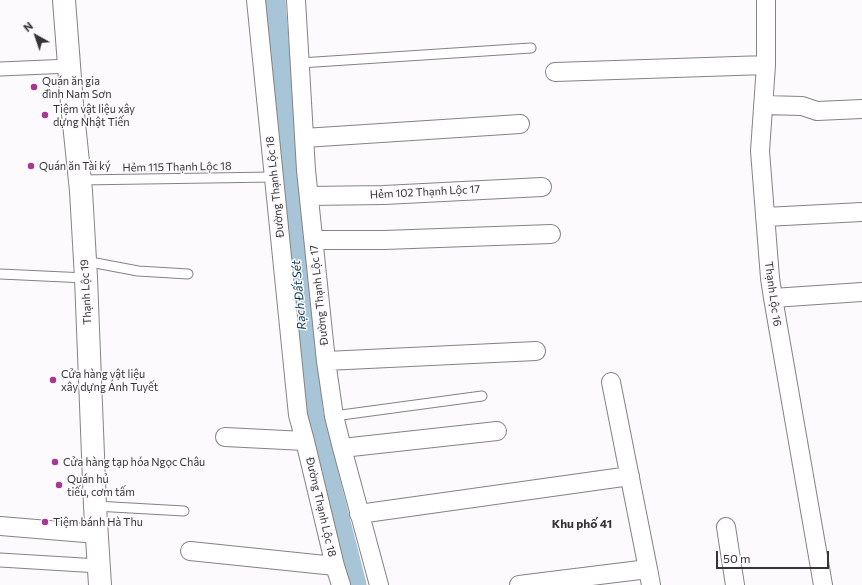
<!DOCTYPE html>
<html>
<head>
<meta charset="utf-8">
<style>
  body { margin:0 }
  #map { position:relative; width:862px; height:585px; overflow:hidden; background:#fcfafd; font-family:Commissioner,sans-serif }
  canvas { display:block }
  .north { position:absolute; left:16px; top:16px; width:40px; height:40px; -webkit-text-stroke:3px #fcfafd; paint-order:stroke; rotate:320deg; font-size:11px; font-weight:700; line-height:16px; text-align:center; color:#343335 }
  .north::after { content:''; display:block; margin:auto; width:14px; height:18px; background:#343335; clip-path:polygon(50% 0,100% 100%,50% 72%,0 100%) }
  .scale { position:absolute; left:716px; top:551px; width:113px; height:18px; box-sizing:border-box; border:2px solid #343335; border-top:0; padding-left:5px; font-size:12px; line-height:14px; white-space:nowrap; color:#343335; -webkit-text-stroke:3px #fcfafd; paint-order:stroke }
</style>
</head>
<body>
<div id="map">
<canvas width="862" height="585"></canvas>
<div class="north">N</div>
<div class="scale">50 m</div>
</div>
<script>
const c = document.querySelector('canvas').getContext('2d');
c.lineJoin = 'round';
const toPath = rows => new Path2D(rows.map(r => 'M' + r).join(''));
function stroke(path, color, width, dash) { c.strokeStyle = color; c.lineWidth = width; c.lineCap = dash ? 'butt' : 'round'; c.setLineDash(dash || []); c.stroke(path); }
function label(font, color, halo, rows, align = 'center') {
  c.font = font + ' Commissioner,sans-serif'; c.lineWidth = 3; c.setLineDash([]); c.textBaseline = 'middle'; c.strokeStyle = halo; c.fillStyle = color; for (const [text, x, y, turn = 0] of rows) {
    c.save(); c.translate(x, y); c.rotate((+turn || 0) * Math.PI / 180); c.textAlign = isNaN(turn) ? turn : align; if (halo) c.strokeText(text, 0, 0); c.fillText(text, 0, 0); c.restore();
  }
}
const river = toPath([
  [272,0,283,139,310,415,353,585]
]);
const service = toPath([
  [300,63,531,48],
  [80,180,274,177],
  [85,261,138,271,188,274],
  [0,274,86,278],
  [334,416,482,396],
  [95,506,184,511]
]);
const pedestrian = toPath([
  [0,69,70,66],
  [0,560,99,566]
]);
const minor = toPath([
  [256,0,298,415,305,441,335,566,341,585],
  [296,0,306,170,326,361,334,416,342,448,379,585],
  [766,0,766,65,760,151,770,278,773,298,823,585],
  [555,72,766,65],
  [763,105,802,106,817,111,862,109],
  [304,138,520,124],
  [309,196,384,195,542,187],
  [765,217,862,212],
  [314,240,384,240,551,234],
  [773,298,862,292],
  [326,361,536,351],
  [225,437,305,441],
  [342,448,497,431],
  [359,514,630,476],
  [0,526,97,534],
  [726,527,735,585],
  [190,551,335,566],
  [648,569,651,585],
  [519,585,648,569,611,382]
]);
const tertiary = toPath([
  [64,0,72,104,81,191,86,278,95,506,100,585]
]);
const markers = [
  [34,87,4,"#a83792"],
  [45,115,4,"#a83792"],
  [31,166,4,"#a83792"],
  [53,380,4,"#a83792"],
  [55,462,4,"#a83792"],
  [59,485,4,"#a83792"],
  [45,522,4,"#a83792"]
];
const poiNames = [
  ["Quán ăn gia",42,81],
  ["đình Nam Sơn",42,94],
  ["Tiệm vật liệu xây",53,109],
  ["dựng Nhật Tiến",53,122],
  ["Quán ăn Tài ký",39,166],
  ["Cửa hàng vật liệu",61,374],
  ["xây dựng Ánh Tuyết",61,387],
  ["Cửa hàng tạp hóa Ngọc Châu",63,462],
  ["Quán hủ",67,479],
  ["tiếu, cơm tấm",67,492],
  ["Tiệm bánh Hà Thu",53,522]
];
const streetNames = [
  ["Hẻm 115 Thạnh Lộc 18",177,167,-1],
  ["Đường Thạnh Lộc 18",275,187,-96],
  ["Hẻm 102 Thạnh Lộc 17",425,192,-3],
  ["Thạnh Lộc 19",86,292,-93],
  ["Thạnh Lộc 16",773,294,82],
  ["Đường Thạnh Lộc 17",319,295,-96],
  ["Đường Thạnh Lộc 18",321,507,77]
];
const waterNames = [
  ["Rạch Đất Sét",299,295,-95]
];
const neighbourhoodNames = [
  ["Khu phố 41",582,524]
];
stroke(river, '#a8c5d8', 27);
stroke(service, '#848285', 11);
stroke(pedestrian, '#848285', 15);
stroke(minor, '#848285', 20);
stroke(tertiary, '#848285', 24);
stroke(service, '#fff', 9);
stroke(pedestrian, '#fff', 13);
stroke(minor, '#fff', 18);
stroke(tertiary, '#fff', 22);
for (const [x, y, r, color] of markers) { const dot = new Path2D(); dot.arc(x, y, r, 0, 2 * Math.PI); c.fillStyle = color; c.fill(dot); stroke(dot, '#fcfafd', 1.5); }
label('11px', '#343335', '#fcfafd', poiNames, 'left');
label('11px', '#343335', '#fcfafd', streetNames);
label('italic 12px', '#003752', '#fcfafd', waterNames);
label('bold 12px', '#343335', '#fcfafd', neighbourhoodNames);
</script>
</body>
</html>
